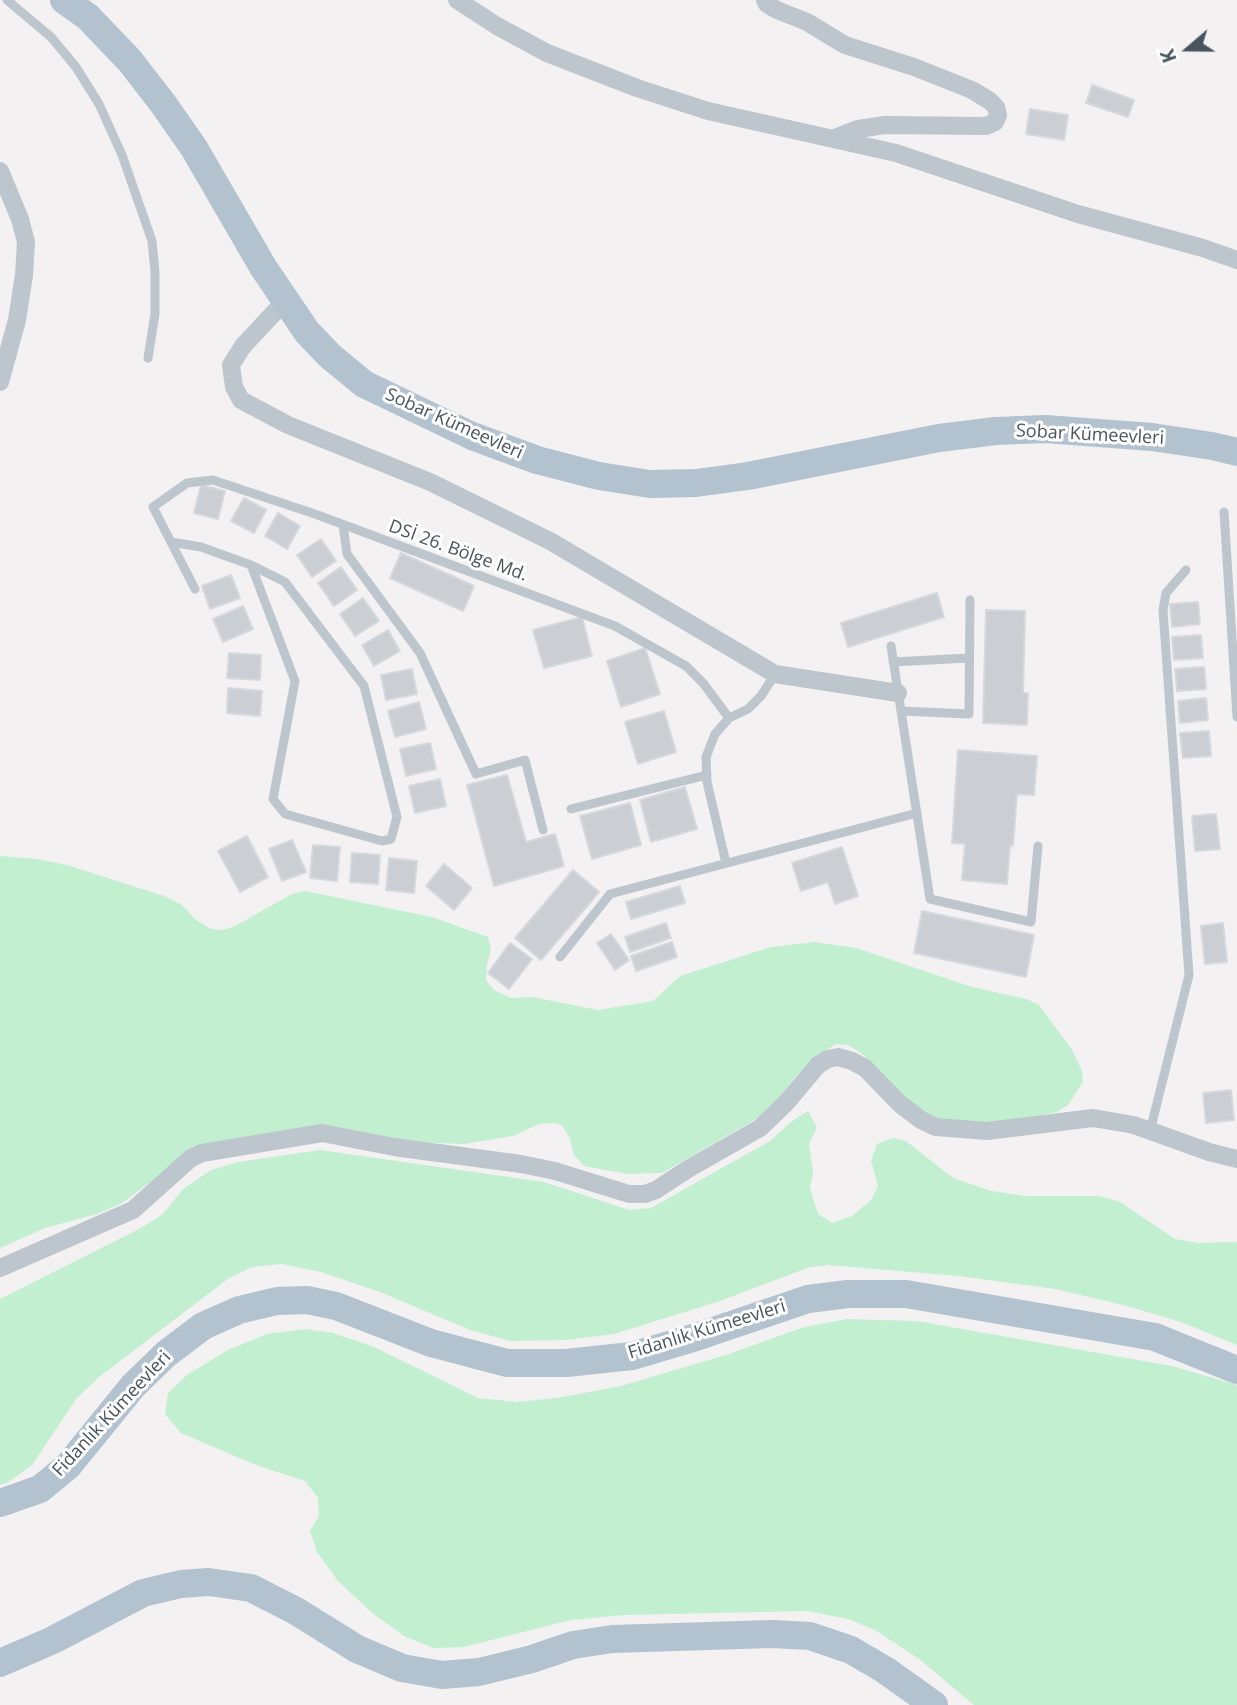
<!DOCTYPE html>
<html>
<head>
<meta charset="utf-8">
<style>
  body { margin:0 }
  #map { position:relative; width:1237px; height:1705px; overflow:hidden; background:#f3f1f1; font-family:"Open Sans",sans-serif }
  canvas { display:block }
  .north { position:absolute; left:1153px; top:14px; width:70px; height:70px; -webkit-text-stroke:5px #fff; paint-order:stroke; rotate:250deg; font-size:19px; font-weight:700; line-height:28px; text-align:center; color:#49555e }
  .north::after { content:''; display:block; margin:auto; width:24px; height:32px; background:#49555e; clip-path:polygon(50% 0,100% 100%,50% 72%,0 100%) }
</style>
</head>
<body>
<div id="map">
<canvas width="1237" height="1705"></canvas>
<div class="north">K</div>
</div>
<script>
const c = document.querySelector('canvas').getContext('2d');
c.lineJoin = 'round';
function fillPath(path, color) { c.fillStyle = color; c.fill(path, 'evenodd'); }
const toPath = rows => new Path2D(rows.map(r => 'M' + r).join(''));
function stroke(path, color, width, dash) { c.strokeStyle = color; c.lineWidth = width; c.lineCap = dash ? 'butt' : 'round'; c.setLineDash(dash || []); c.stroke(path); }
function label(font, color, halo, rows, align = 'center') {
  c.font = font + ' "Open Sans",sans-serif'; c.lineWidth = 6; c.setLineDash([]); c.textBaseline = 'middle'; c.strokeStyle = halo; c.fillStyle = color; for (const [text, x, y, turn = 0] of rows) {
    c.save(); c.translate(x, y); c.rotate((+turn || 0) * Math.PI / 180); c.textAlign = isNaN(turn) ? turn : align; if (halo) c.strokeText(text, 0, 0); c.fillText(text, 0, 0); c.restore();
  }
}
const green = toPath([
  [0,856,36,859,67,865,167,897,182,905,196,920,211,929,223,930,235,926,292,894,305,891,432,917,488,937,491,950,487,964,486,980,494,990,511,998,532,997,598,1010,653,1001,680,976,771,947,814,942,856,948,972,987,1027,999,1039,1005,1072,1050,1082,1071,1083,1082,1068,1105,1057,1112,1006,1122,965,1124,942,1121,919,1111,861,1053,848,1045,836,1044,820,1054,796,1076,772,1107,751,1122,662,1173,628,1174,584,1166,574,1155,570,1139,562,1125,553,1123,539,1124,513,1136,464,1144,410,1142,360,1134,172,1166,122,1203,97,1214,45,1228,0,1248],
  [808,1111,817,1127,809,1144,813,1172,810,1188,818,1214,832,1223,852,1216,871,1200,878,1186,871,1160,877,1144,893,1138,906,1141,953,1178,991,1191,1025,1196,1100,1196,1120,1202,1175,1239,1199,1243,1237,1242,1237,1345,1181,1322,1127,1306,1055,1289,959,1276,828,1265,810,1267,720,1301,614,1334,566,1340,510,1341,470,1330,380,1292,321,1272,282,1264,252,1267,229,1278,99,1377,76,1399,32,1465,7,1483,0,1485,0,1299,141,1228,163,1214,183,1189,211,1170,238,1162,320,1150,544,1182,629,1210,651,1208,770,1141,792,1121],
  [847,1319,917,1321,1172,1366,1237,1385,1237,1705,974,1705,919,1659,875,1630,848,1619,807,1611,624,1615,571,1620,464,1647,433,1648,404,1636,371,1612,338,1581,317,1552,310,1531,319,1516,318,1498,305,1481,256,1465,181,1433,165,1414,168,1393,187,1375,228,1350,267,1334,306,1329,333,1333,372,1346,478,1398,517,1402,557,1398,621,1386,729,1354,804,1327]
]);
const building = toPath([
  [1092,85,1134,100,1128,117,1086,103,1092,85],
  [1030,109,1068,115,1064,140,1026,134,1030,109],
  [201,485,225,491,218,519,194,513,201,485],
  [244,498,266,510,254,533,231,521,244,498],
  [278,513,300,526,287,549,265,536,278,513],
  [321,539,336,561,312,577,297,555,321,539],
  [401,553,474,586,463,611,390,578,401,553],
  [341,567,357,590,334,606,318,583,341,567],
  [231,575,240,598,210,609,202,586,231,575],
  [937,593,944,617,848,647,841,623,937,593],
  [363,598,379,621,355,636,340,614,363,598],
  [1198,602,1200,624,1172,627,1170,604,1198,602],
  [243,606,253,629,223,642,213,619,243,606],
  [986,610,1025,611,1023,693,1028,693,1027,725,983,723,986,610],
  [582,617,592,656,544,668,533,630,582,617],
  [388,630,400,651,374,666,362,645,388,630],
  [1201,635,1203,658,1174,660,1172,637,1201,635],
  [645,648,660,694,621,707,607,661,645,648],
  [229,653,261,655,260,680,227,678,229,653],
  [1204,667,1206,689,1177,691,1175,669,1204,667],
  [412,669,417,694,386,700,381,675,412,669],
  [228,688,262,691,260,716,227,713,228,688],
  [1206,698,1208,720,1180,723,1178,701,1206,698],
  [419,702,426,729,395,737,388,711,419,702],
  [664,711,676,752,638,764,625,722,664,711],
  [1209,731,1211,756,1183,758,1180,733,1209,731],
  [430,743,436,769,406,776,400,749,430,743],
  [958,750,1037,756,1034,795,1017,794,1013,846,1010,845,1007,884,962,880,965,844,952,843,958,750],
  [507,775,526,842,555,834,564,866,494,886,467,785,507,775],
  [440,779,446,806,415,813,409,786,440,779],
  [685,787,697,829,651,842,640,800,685,787],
  [630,803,641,845,592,859,580,816,630,803],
  [1216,814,1220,849,1195,851,1192,816,1216,814],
  [247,836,268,877,240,892,218,851,247,836],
  [292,840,306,872,282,881,269,849,292,840],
  [313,845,340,847,337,881,310,878,313,845],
  [842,847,858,896,835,904,828,882,801,891,792,863,842,847],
  [352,853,380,855,378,884,350,882,352,853],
  [389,858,417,861,414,893,386,890,389,858],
  [444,864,472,888,454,910,426,886,444,864],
  [573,870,599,892,541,960,515,938,573,870],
  [680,886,685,903,631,919,626,902,680,886],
  [922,911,1034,935,1026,977,914,953,922,911],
  [666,923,671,938,630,952,625,937,666,923],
  [1223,923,1227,962,1205,964,1201,926,1223,923],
  [611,934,629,960,615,970,597,943,611,934],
  [672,942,677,957,636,971,631,956,672,942],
  [510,943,532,959,509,989,488,973,510,943],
  [1231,1090,1234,1120,1206,1123,1203,1093,1231,1090]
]);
const lane = toPath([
  [7,0,51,37,76,67,99,104,122,155,152,241,155,272,155,314,148,358],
  [1224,512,1237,717],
  [343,525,347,554,420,653,476,774,525,760,543,830],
  [171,542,201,547,251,565,285,582,364,686,397,817,391,839,382,841,285,814,273,799,295,681,251,565],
  [195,589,153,507,187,483,213,480,315,514,615,626,686,666,703,683,729,718],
  [891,646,930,899,1031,922,1038,846],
  [893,662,969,658],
  [901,711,969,714,970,600],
  [571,809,707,775],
  [726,863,707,782,706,757,715,734,729,718,748,709,761,696,775,674],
  [560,957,610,894,917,813],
  [1150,1131,1189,975,1163,610,1166,593,1186,570]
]);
const street = toPath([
  [457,0,497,26,547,53,637,88,708,111,896,153,1078,214,1203,248,1237,260],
  [765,0,767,4,777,10,807,22,845,45,914,67,972,90,990,101,996,107,998,115,995,122,986,126,885,125,858,129,835,138],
  [0,171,20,219,26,242,24,275,17,320,0,382],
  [285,301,243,346,231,365,234,387,241,400,288,425,430,482,550,541,775,674,898,693],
  [0,1268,133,1210,191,1158,202,1153,322,1133,394,1147,521,1164,555,1171,629,1194,645,1194,656,1190,688,1169,760,1128,786,1103,818,1065,828,1059,838,1057,852,1061,865,1068,900,1104,921,1120,936,1127,987,1131,1093,1118,1134,1125,1209,1152,1237,1159]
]);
const primary = toPath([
  [64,0,88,17,130,61,164,105,194,148,263,267,307,332,330,356,364,384,472,436,537,460,599,476,650,484,696,483,748,476,939,438,996,431,1045,429,1152,437,1212,446,1237,452],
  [0,1503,40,1489,68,1466,133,1386,166,1354,203,1326,239,1310,277,1301,307,1300,336,1306,431,1343,507,1363,566,1363,632,1356,693,1338,808,1299,848,1294,906,1294,1155,1337,1237,1370],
  [0,1663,53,1640,143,1593,181,1584,209,1582,251,1588,296,1611,357,1649,402,1668,442,1675,479,1672,532,1659,573,1645,612,1639,772,1634,810,1636,851,1650,885,1670,934,1705]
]);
const streetNames = [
  ["Sobar Kümeevleri",454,424,24],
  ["Sobar Kümeevleri",1090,435,3],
  ["DSİ 26. Bölge Md.",458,551,20],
  ["Fidanlık Kümeevleri",707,1330,-17],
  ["Fidanlık Kümeevleri",112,1414,-47]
];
fillPath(green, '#c1efd0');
fillPath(building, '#cbced3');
stroke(building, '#d5d8dc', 2);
stroke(lane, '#bdc6cd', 9);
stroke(street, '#bdc6cd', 18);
stroke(primary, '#b2c2cf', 28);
label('18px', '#49555e', '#fff', streetNames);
</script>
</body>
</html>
